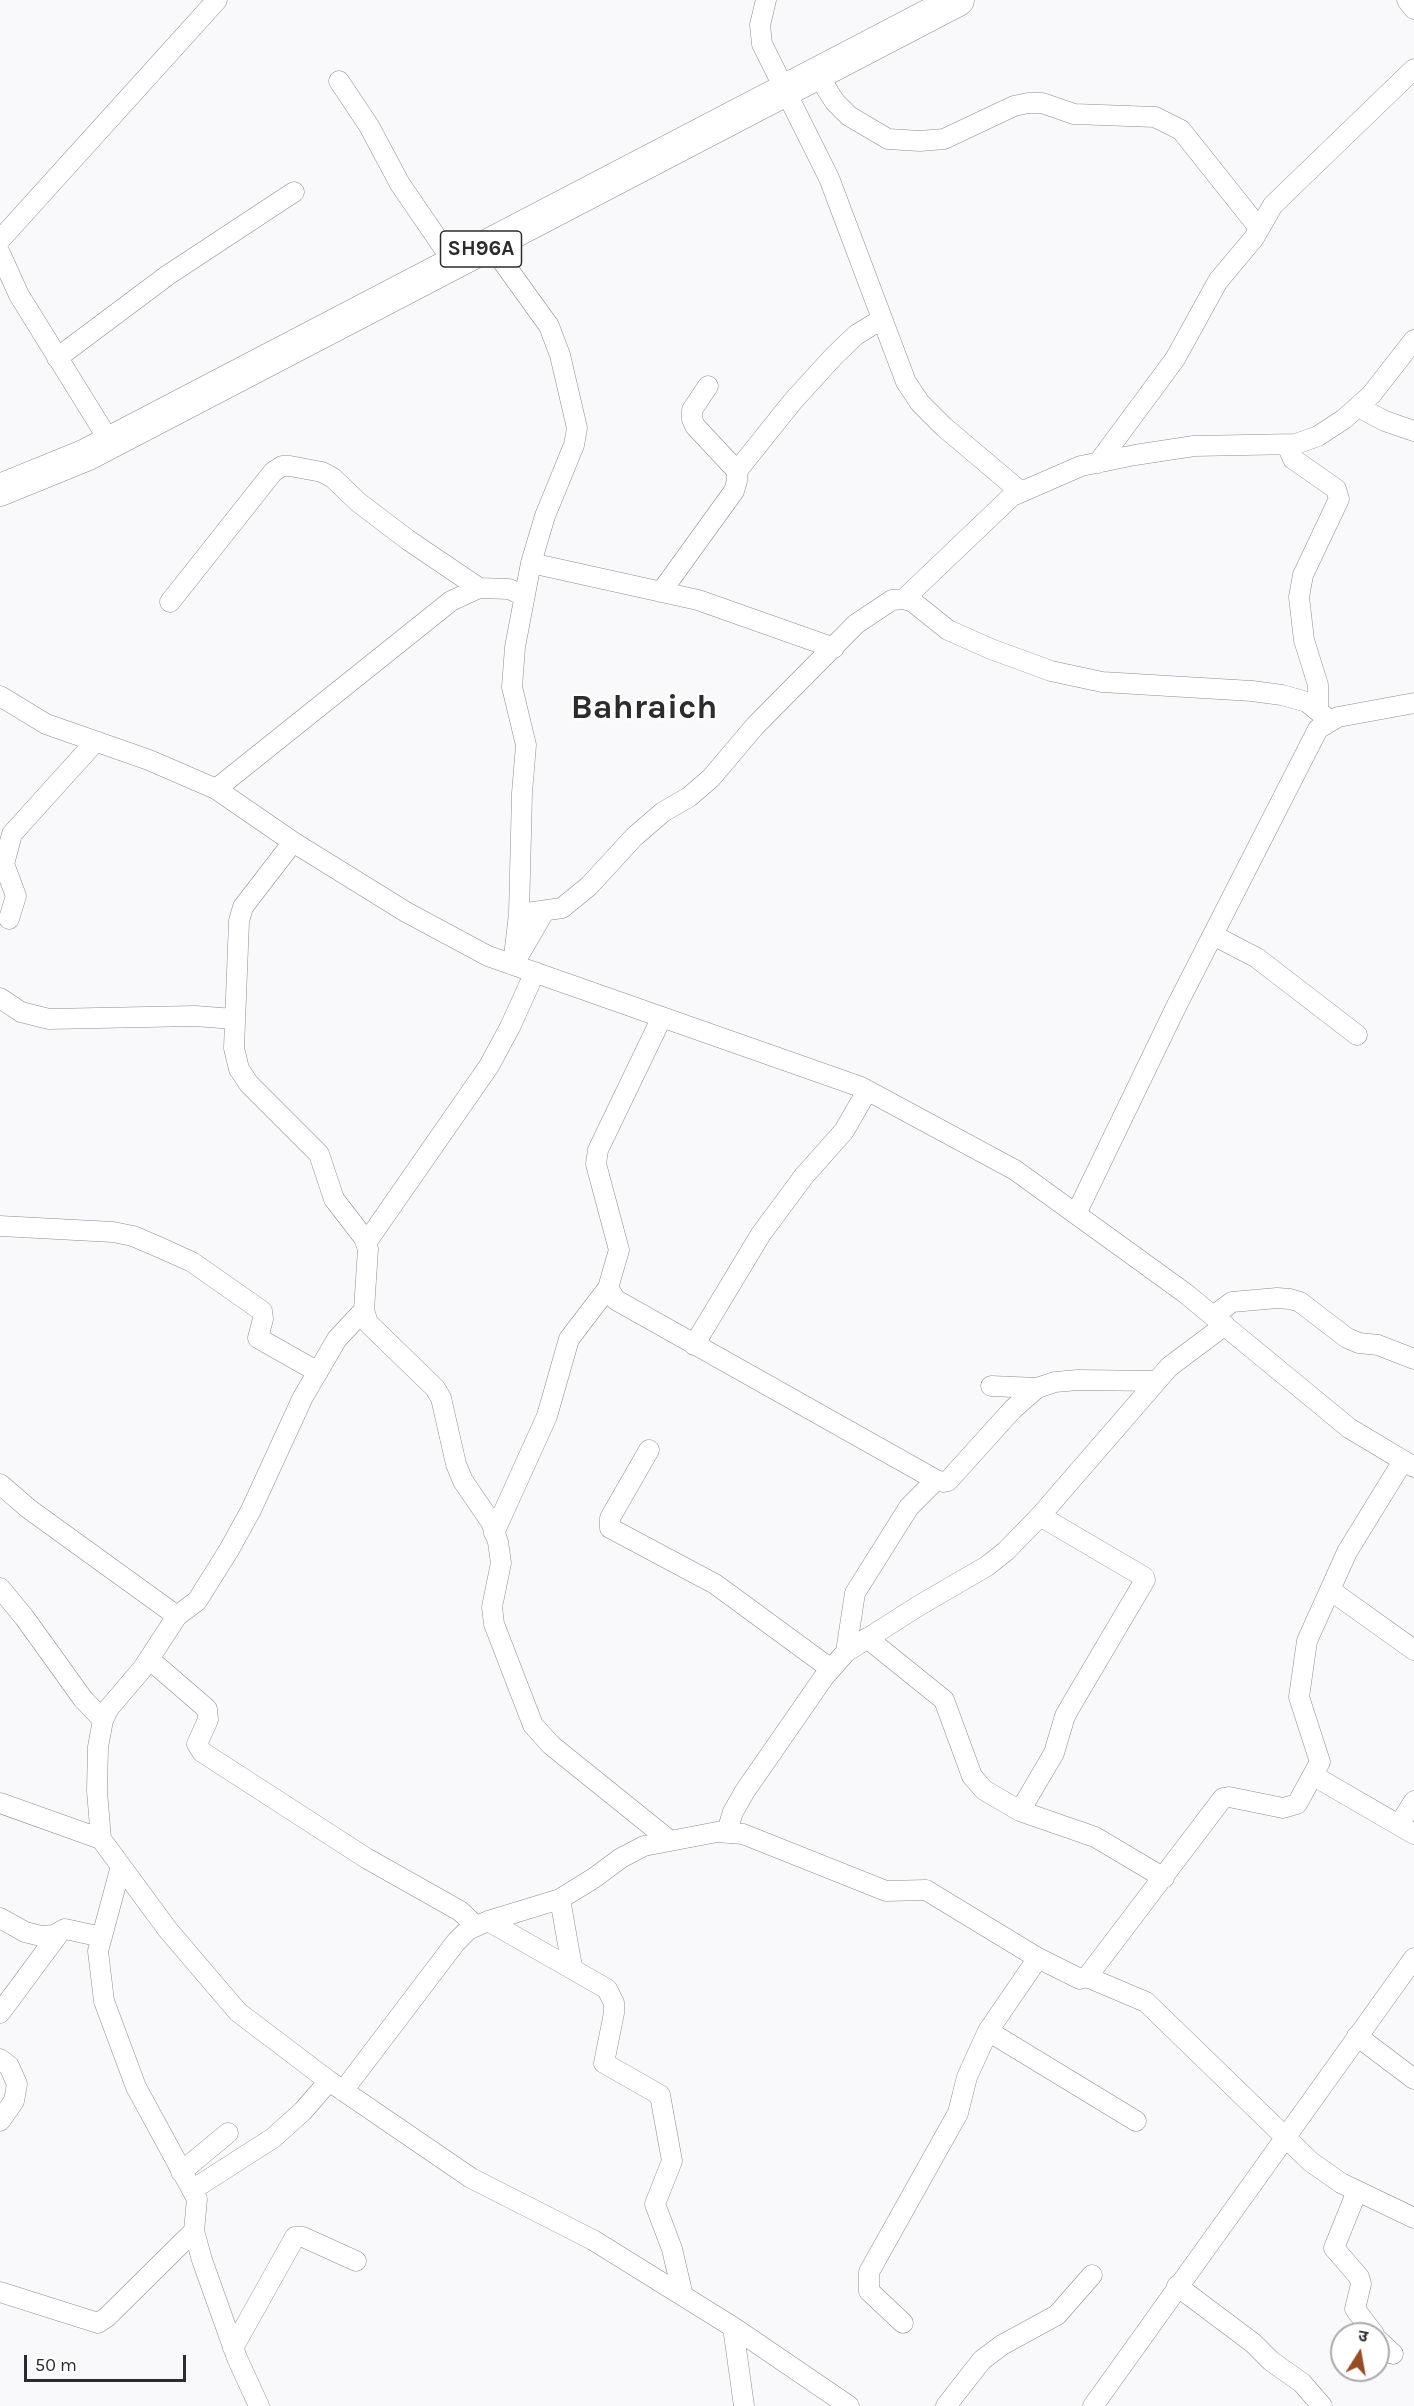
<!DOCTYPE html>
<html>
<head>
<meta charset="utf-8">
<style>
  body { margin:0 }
  #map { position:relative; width:1414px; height:2406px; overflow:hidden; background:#f9f9fb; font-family:Karla,"Noto Sans Devanagari",sans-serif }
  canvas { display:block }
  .north { position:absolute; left:1330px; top:2322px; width:60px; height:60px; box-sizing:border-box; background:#fff; border:2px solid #ababab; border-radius:50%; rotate:11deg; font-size:16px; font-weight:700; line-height:24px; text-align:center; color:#2c2c2d }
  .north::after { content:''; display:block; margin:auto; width:21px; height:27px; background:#944e25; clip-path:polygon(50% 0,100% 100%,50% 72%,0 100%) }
  .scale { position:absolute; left:24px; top:2355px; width:162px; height:27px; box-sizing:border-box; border:3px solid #2c2c2d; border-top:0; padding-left:8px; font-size:18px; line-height:21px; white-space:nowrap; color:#2c2c2d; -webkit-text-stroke:4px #fff; paint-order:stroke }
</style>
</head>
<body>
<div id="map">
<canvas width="1414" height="2406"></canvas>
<div class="north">उ</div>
<div class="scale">50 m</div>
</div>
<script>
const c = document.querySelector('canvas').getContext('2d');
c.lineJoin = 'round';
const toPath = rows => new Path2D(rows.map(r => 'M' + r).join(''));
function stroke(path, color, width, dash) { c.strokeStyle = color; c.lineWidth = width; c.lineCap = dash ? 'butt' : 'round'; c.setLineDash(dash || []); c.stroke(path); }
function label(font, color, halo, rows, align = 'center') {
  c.font = font + ' Karla,sans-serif'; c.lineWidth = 5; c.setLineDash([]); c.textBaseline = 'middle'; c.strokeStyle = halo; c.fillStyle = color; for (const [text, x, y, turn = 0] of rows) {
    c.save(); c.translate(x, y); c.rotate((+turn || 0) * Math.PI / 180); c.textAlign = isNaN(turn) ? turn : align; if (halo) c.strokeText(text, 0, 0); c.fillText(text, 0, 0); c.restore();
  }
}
const minor = toPath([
  [766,0,760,25,762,44,829,178,906,382,920,403,944,427,1021,492],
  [1407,0,1414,9],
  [817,74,835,102,849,116,888,139,920,141,944,139,1014,106,1028,103,1042,103,1074,114,1155,117,1181,130,1259,228],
  [339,81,369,126,400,184,454,263],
  [0,240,217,0],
  [490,244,549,326,560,355,577,428,574,445,545,516,531,563,515,647,512,687,526,745,522,793,519,914,513,965],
  [0,253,19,295,110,442],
  [57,358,168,275,294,192],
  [1358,407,1385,421,1414,431],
  [1287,445,1293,459,1336,489,1339,499,1303,575,1299,597,1304,640,1318,685,1318,709],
  [1098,463,1175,359,1218,281,1254,238,1273,205,1414,69],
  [737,471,793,401,834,356,856,335,882,319],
  [531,563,698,600,834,648],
  [661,592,734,491,737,481,737,471,695,426,692,419,692,410,708,386],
  [904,599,1012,496,1081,466,1135,455,1194,446,1296,444,1318,436,1344,419,1371,395,1414,340],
  [170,602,273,472,282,466,290,466,322,472,333,478,358,502,408,540,479,588],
  [0,696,46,724,149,760,216,789,293,842,406,912,488,956,861,1087,1015,1170,1185,1293,1349,1428,1414,1467],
  [216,789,451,601,479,588,509,589,524,596],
  [293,842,243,907,239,921,234,1048,239,1069,249,1084,319,1154,334,1199,364,1238,368,1249,364,1310,368,1323,435,1388,441,1398,456,1464,463,1481,491,1522,498,1542,501,1563,492,1607,494,1624,533,1725,551,1745,669,1840],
  [519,914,562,908,589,886,634,837,663,812,689,797,711,778,755,726,856,624,892,600,904,599,913,602,948,630,991,649,1051,671,1102,682,1252,691,1282,695,1307,702,1329,720],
  [9,919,16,896,4,864,12,834,96,741],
  [1213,935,1257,958,1357,1035],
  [516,960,544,912],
  [0,998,21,1012,49,1019,195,1016,234,1019],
  [662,1017,598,1150,596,1164,619,1250,608,1288,616,1300,936,1480,943,1482,948,1481,1013,1409,1037,1388,1055,1382,1078,1380,1157,1381],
  [1076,1214,1176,1007,1318,729,1338,717,1414,703],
  [0,1226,113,1232,133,1236,161,1248,192,1262,262,1311,263,1319,258,1338,318,1372],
  [366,1243,489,1066,510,1027,535,972],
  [1213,1316,1232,1302,1277,1298,1290,1299,1300,1302,1347,1338,1359,1343,1378,1345,1414,1359],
  [694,1345,761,1234,804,1176,844,1131,867,1091],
  [991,1386,1037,1388],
  [649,1450,610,1518,610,1528,715,1584,831,1669],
  [1403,1461,1347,1552,1307,1641,1299,1697,1320,1762,1297,1804,1283,1808,1229,1797,1223,1798,1087,1977,1146,2002,1311,2162,1341,2183,1414,2218],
  [0,1484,29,1509,177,1616,143,1668,109,1708,103,1720,98,1747,97,1791,101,1839],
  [494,1533,547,1416,569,1339,608,1288],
  [0,1588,24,1617,83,1699,103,1720],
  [1330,1590,1414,1650],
  [177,1616,197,1601,229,1550,251,1510,303,1397,337,1339,364,1310],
  [867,1638,944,1700,972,1776,984,1790,1020,1811,1095,1837,1164,1878],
  [846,1652,855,1593,909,1507,936,1480],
  [149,1659,207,1709,208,1720,197,1744,202,1752,366,1858,460,1911,476,1926],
  [1314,1776,1414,1834],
  [0,1803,101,1839,168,1930,238,2012,329,2081,471,2178,593,2240,733,2327,849,2406],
  [1020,1811,1054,1753,1065,1716,1073,1702,1145,1580,1144,1577,1040,1516],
  [1399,1825,1414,1801],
  [727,1831,733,1812,745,1791,824,1677,846,1652,920,1605,987,1566,1006,1551,1040,1516,1169,1367,1225,1325],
  [121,1866,98,1951,104,2001,136,2087,197,2199,194,2231,202,2260,237,2358,259,2406],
  [560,1899,572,1967],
  [0,1918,25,1932,41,1936,54,1935,65,1929,102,1937],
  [488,1921,607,1989,614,2003,614,2013,604,2063,660,2095,672,2161,655,2204,672,2249,683,2296],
  [0,2013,60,1932],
  [988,2031,1136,2121],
  [1357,2036,1414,2079],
  [0,2059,9,2066,17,2084,14,2101,0,2121],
  [343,2091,456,1942,468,1930,488,1921,560,1899,594,1878,621,1858,644,1846,717,1832,743,1834,886,1891,926,1890,1038,1958,1080,1979,1087,1977],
  [181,2172,228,2133],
  [192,2190,273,2138,303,2111,329,2081],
  [1357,2191,1334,2248,1359,2277,1361,2284,1355,2309,1374,2334],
  [1177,2286,1253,2343,1271,2361,1302,2383,1322,2406],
  [0,2292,98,2323,107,2317,194,2231],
  [903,2323,869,2291,869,2272,958,2113,967,2077,988,2031,1038,1958],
  [733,2327,744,2406],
  [1378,2340,1393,2354],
  [233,2348,295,2237,303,2237,356,2261],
  [946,2406,982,2360,1002,2345,1057,2315,1092,2275],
  [1093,2406,1414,1958]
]);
const primary = toPath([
  [0,490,86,455,958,0]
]);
const shields = [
  [481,249,81]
];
const shieldNames = [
  ["SH96A",481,249]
];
const townNames = [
  ["Bahraich",644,708]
];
stroke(minor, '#8d8e8f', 21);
stroke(primary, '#8d8e8f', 33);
stroke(minor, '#fff', 20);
stroke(primary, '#fff', 32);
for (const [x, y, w] of shields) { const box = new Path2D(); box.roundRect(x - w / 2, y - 18, w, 36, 4.5); c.fillStyle = '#fff'; c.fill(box); stroke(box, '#2c2c2d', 1.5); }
label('bold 21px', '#2c2c2d', null, shieldNames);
label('bold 34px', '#2c2c2d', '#fff', townNames);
</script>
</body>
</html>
